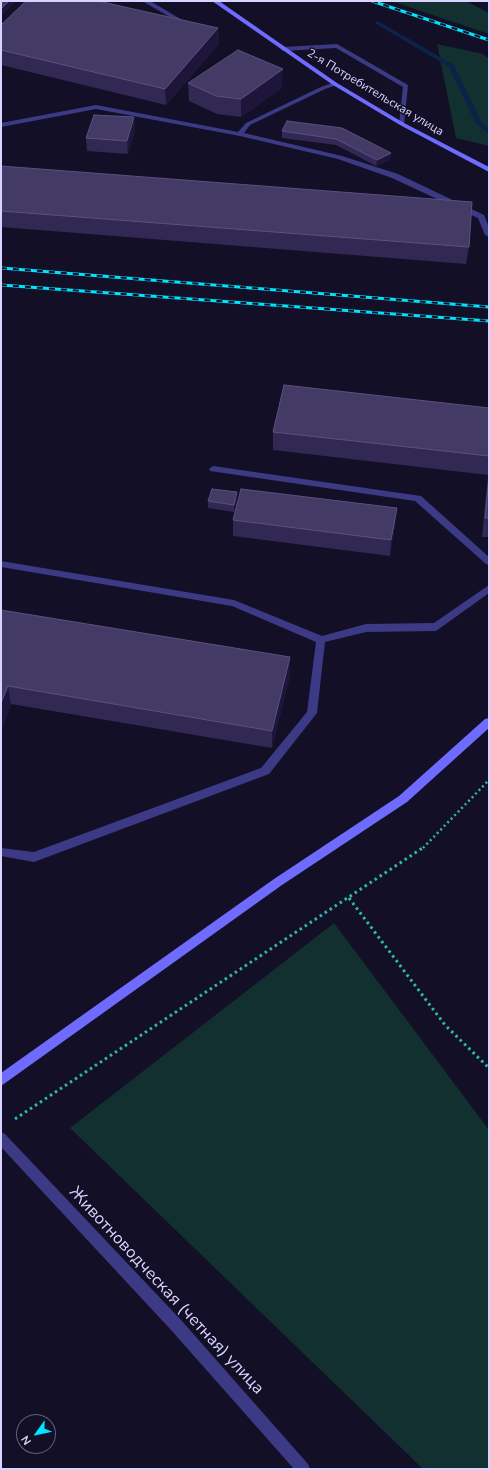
<!DOCTYPE html>
<html>
<head>
<meta charset="utf-8">
<style>
  body { margin:0 }
  #map { position:relative; width:490px; height:1470px; overflow:hidden; background:#130f26; font-family:"Nunito Sans",sans-serif }
  canvas { display:block }
  .frame { position:absolute; inset:0; border:2px solid #d9d4ff; pointer-events:none }
  .north { position:absolute; left:16px; top:1414px; width:40px; height:40px; box-sizing:border-box; background:#130f26; border:1px solid #625e7d; border-radius:50%; rotate:237deg; font-size:11px; font-weight:700; line-height:16px; text-align:center; color:#d9d4ff }
  .north::after { content:''; display:block; margin:auto; width:14px; height:18px; background:#00e5ff; clip-path:polygon(50% 0,100% 100%,50% 72%,0 100%) }
</style>
</head>
<body>
<div id="map">
<canvas width="490" height="1470"></canvas>
<div class="frame"></div>
<div class="north">N</div>
</div>
<script>
const c = document.querySelector('canvas').getContext('2d');
c.lineJoin = 'round';
function fillPath(path, color) { c.fillStyle = color; c.fill(path, 'evenodd'); }
const toPath = rows => new Path2D(rows.map(r => 'M' + r).join(''));
function stroke(path, color, width, dash) { c.strokeStyle = color; c.lineWidth = width; c.lineCap = dash ? 'butt' : 'round'; c.setLineDash(dash || []); c.stroke(path); }
function label(font, color, halo, rows, align = 'center') {
  c.font = font + ' "Nunito Sans",sans-serif'; c.lineWidth = 3; c.setLineDash([]); c.textBaseline = 'middle'; c.strokeStyle = halo; c.fillStyle = color; for (const [text, x, y, turn = 0] of rows) {
    c.save(); c.translate(x, y); c.rotate((+turn || 0) * Math.PI / 180); c.textAlign = isNaN(turn) ? turn : align; if (halo) c.strokeText(text, 0, 0); c.fillText(text, 0, 0); c.restore();
  }
}
const green = toPath([
  [391,1,466,1,489,13,489,34],
  [437,44,483,54,489,59,489,146,456,138],
  [334,923,489,1130,489,1469,423,1469,70,1128]
]);
const stream = toPath([
  [378,21,454,65,482,123,489,129,489,134,476,124,449,67,376,24,376,22,378,21]
]);
const pathFar1 = toPath([
  [423,848,489,780]
]);
const path = toPath([
  [349,898,445,1025,489,1068],
  [15,1119,424,847]
]);
const lane = toPath([
  [142,1,150,1,189,24,184,25,142,1],
  [337,44,408,85,404,125,399,124,403,87,336,48,283,51,280,49,283,47,337,44],
  [335,82,338,84,337,85,325,89,250,125,244,133,342,156,398,174,484,215,489,227,489,237,485,235,478,218,392,178,338,159,240,136,96,109,1,127,1,123,96,105,238,132,246,123,321,87,335,82],
  [213,466,421,496,489,557,489,565,486,564,415,501,210,471,209,469,213,466],
  [1,561,234,600,322,636,366,624,434,623,489,585,489,593,436,631,366,632,325,642,317,713,269,774,34,862,1,856,1,848,34,852,261,768,307,712,316,642,232,606,1,567,1,561]
]);
const street = toPath([
  [1,1132,5,1134,181,1320,308,1464,310,1469,294,1469,171,1330,1,1147,1,1132]
]);
const secondary = toPath([
  [212,1,219,1,337,83,404,123,489,167,489,172,400,125,333,85,212,1],
  [489,718,489,728,407,802,282,885,1,1086,1,1073,274,879,399,796,485,719,489,718]
]);
const rail = toPath([
  [372,1,489,40],
  [1,268,489,307],
  [1,285,489,321]
]);
const wall = toPath([
  [1,25,218,28,219,44,166,105,1,65],
  [188,83,282,88,241,117,217,114,189,101],
  [134,117,135,130,128,154,87,151,86,138],
  [287,121,391,153,390,160,376,166,336,145,282,138,282,131],
  [1,166,469,247,466,264,1,227],
  [489,408,489,537,482,537,488,475,273,450,273,432],
  [237,499,234,512,208,508,208,501],
  [397,508,395,524,390,556,233,536,233,520],
  [1,610,290,657,290,675,272,748,11,704,1,731]
]);
const shadedWall = toPath([
  [9,1,16,1,1,16,1,9],
  [218,28,219,44,166,105,165,89],
  [283,69,282,88,241,117,241,99],
  [134,117,135,130,128,154,127,141],
  [391,153,390,160,376,166,377,160],
  [237,492,237,499,234,512,234,505],
  [397,508,395,524,390,556,391,540],
  [290,657,290,675,272,748,272,731],
  [8,686,11,704,1,731,1,703]
]);
const building = toPath([
  [1,1,9,1,1,9,1,1],
  [26,1,98,1,218,28,165,89,1,50,1,25,26,1],
  [238,50,283,69,241,99,216,96,188,83,238,50],
  [94,115,134,117,127,141,86,138,94,115],
  [287,121,342,128,391,153,377,160,336,139,282,131,287,121],
  [1,166,472,202,469,247,1,211,1,166],
  [284,385,489,408,489,456,273,432,284,385],
  [489,476,489,518,485,518,489,476],
  [212,489,237,492,234,505,208,501,212,489],
  [241,489,397,508,391,540,233,520,241,489],
  [1,610,290,657,272,731,8,686,1,703,1,610]
]);
const farStreetnames = [
  ["2-я Потребительская улица",375,93,31]
];
const nearStreetnames = [
  ["Животноводческая (четная) улица",166,1291,47]
];
fillPath(green, '#12302f');
fillPath(stream, '#0c2248');
stroke(pathFar1, '#2fb8b0', 2.5, [2, 3]);
stroke(path, '#2fb8b0', 3, [2.5, 3.5]);
fillPath(lane, '#3d3a85');
fillPath(street, '#3d3a85');
fillPath(secondary, '#6f6bff');
stroke(rail, '#00e5ff', 3);
stroke(rail, '#130f26', 2, [6]);
fillPath(wall, '#312854');
fillPath(shadedWall, '#1d163a');
fillPath(building, '#433a66');
stroke(building, '#5a527e', 1);
label('12px', '#d9d4ff', '#130f26', farStreetnames);
label('17px', '#d9d4ff', '#130f26', nearStreetnames);
</script>
</body>
</html>
